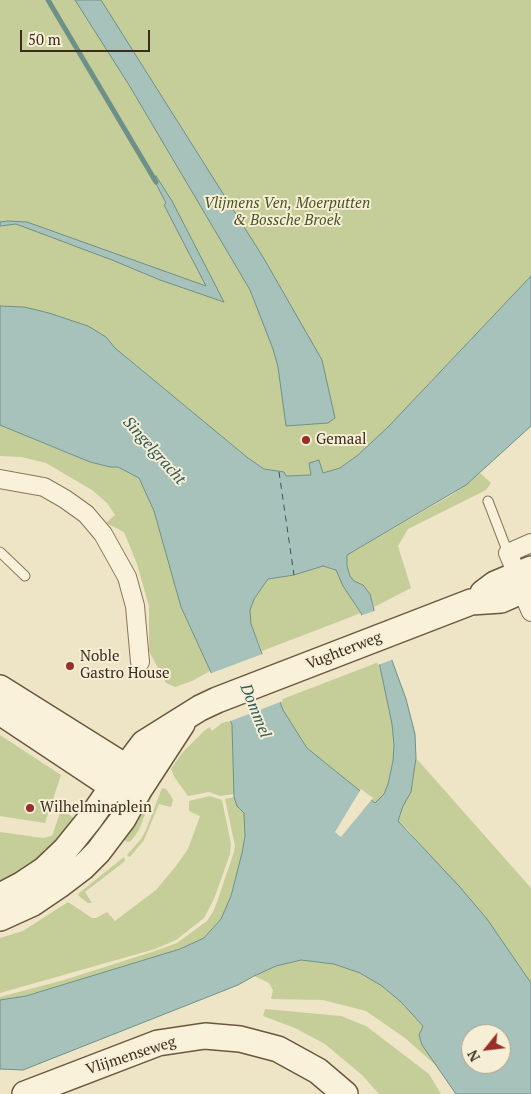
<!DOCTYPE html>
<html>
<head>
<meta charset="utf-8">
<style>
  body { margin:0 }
  #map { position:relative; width:531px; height:1094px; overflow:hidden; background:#eee4c6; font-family:"PT Serif",serif }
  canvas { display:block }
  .north { position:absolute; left:461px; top:1024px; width:50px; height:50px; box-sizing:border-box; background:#f6eed5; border:1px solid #aba18c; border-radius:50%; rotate:241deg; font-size:14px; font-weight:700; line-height:20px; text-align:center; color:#3a2d1f }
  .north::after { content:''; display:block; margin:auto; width:18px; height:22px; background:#992f2b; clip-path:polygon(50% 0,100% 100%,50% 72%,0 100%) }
  .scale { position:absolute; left:20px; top:30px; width:130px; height:22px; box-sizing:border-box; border:2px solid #3a2d1f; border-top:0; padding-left:6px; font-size:15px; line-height:18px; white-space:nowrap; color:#3a2d1f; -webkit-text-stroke:4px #f6eed5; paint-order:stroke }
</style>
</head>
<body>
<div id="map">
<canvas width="531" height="1094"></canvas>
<div class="north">N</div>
<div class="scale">50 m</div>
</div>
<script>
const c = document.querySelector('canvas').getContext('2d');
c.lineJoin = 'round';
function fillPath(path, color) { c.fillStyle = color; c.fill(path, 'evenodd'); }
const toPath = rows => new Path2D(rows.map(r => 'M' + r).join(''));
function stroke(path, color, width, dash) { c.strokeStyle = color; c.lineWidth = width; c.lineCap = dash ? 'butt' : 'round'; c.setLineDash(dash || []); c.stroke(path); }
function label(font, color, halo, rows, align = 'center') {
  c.font = font + ' "PT Serif",serif'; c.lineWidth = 4; c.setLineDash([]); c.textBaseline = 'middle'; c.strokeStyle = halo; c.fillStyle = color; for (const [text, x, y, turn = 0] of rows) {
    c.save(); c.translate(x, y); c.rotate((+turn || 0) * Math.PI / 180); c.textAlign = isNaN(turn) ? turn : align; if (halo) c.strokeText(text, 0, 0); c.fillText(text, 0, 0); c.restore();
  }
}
const green = toPath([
  [0,0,531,0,531,276,388,427,358,455,340,468,323,473,322,469,311,475,286,476,284,473,264,469,248,458,115,348,106,337,24,307,0,306],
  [0,425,90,462,110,467,118,467,139,478,154,511,181,607,210,671,192,681,175,687,166,683,149,651,149,606,137,564,124,532,106,523,115,515,107,503,92,490,46,463,21,457,0,456],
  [480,473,491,483,486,490,408,529,398,546,411,588,374,607,370,594,363,585,354,581,350,576,347,566,347,555,450,496,466,485],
  [323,566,336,570,343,586,361,613,262,651,251,624,250,610,254,598,261,587,268,579,294,575],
  [379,662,392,724,394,745,393,761,388,784,384,794,375,803,307,748,283,710,280,700],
  [230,721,232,725,234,794,220,796,209,792,188,796,175,778,171,769,182,753,204,731,210,727,212,731,222,723],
  [0,735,61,775,45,823,0,816],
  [416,758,531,888,531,983,504,945,408,830,398,821,403,806,411,792],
  [159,777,139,830,131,841,127,842,122,838],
  [162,788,166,789,171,796,173,800,171,807,159,804,144,840,130,857,128,856,127,855,141,839,146,830],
  [210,796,222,800,231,844,230,854,214,899,204,918,176,940,155,949,0,993,0,938,23,931,68,902,92,918,96,918,107,912,115,921,156,890,176,866,188,849,200,816,189,811,189,801],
  [234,797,237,806,244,813,245,836,242,853,231,896,221,919,204,938,180,949,26,996,0,1000,0,997,64,980,152,952,177,943,207,921,213,912,217,902,234,852,235,846,225,799],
  [61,810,63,810,75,819,49,855,46,848,34,863,0,884,0,832,43,838,52,836],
  [124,857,125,861,85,892,92,903,88,903,80,897,78,894],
  [301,960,334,964,360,973,382,986,401,1002,423,1026,419,1035,422,1045,441,1070,405,1038,366,1011,323,1000,271,999,273,990,269,983,254,976,276,966],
  [265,1009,341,1016,366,1026,429,1074,441,1094,379,1094,362,1075,325,1044,295,1028,263,1016]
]);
const water = toPath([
  [75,0,101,0,263,257,322,360,335,418,328,423,286,426,278,367,273,349,250,290,129,85,75,0],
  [156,176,172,201,224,302,160,280,112,260,16,224,0,226,0,222,8,221,27,222,206,286,164,205,166,203,153,178,156,176],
  [531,276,531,426,466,485,347,555,347,566,350,576,354,581,363,585,370,594,375,614,406,699,415,734,416,758,411,792,403,806,398,821,459,886,487,919,531,983,531,1094,456,1094,422,1045,419,1035,423,1026,401,1002,382,986,360,973,334,964,301,960,276,966,254,976,238,985,23,1070,0,1069,0,1000,26,996,180,949,204,938,221,919,231,896,242,853,245,836,244,813,237,806,234,797,232,725,214,679,181,607,154,511,139,478,118,467,110,467,90,462,0,425,0,306,24,307,49,313,88,326,106,337,115,348,248,458,264,469,284,472,286,476,311,475,309,463,319,460,323,473,340,468,358,455,388,427,531,276],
  [323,566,336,570,343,586,361,613,379,662,392,724,394,745,393,761,388,784,384,794,375,803,307,748,283,710,251,624,250,610,254,599,268,579,294,575,323,566],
  [471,1034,501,1034,501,1064,471,1064,471,1034]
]);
const pier = toPath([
  [377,610,394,659,378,665,360,616],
  [265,653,283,701,228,722,209,674],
  [361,789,373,798,341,837,335,832]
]);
const stream = toPath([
  [48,0,156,182]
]);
const ferry = toPath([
  [279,472,294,575]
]);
const lane = toPath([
  [488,501,508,553],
  [0,552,25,576]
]);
const street = toPath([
  [0,479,44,487,65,499,86,514,103,534,127,577,135,606,140,662],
  [517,574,508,553,531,543],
  [522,591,531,612]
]);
const secondary = toPath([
  [483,593,495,584,531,569],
  [0,688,126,767,135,779],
  [0,712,113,787,129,791],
  [0,896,23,884,44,870,65,850,90,819,126,767,144,743,200,708,217,700,471,602,501,600,531,587],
  [0,918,33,903,58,886,83,867,98,852,123,819,139,790,182,724],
  [25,1094,158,1043,205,1036,240,1039,278,1049,318,1071,345,1094]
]);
const markers = [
  [306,440,5,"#992f2b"],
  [70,666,5,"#992f2b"],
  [30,808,5,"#992f2b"]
];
const parkNames = [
  ["Vlijmens Ven, Moerputten",287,204],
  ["& Bossche Broek",287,221]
];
const poiNames = [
  ["Gemaal",316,440],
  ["Noble",80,657],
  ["Gastro House",80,674],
  ["Wilhelminaplein",40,808]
];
const streetNames = [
  ["Vughterweg",344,651,-21],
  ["Vlijmenseweg",131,1056,-18]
];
const waterNames = [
  ["Singelgracht",154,451,48],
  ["Dommel",255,711,68]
];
fillPath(green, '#c5cd99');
fillPath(water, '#a7c2bb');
stroke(water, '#6d9189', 1);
fillPath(pier, '#eee4c6');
stroke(stream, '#6d9189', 5);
stroke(ferry, '#2e5a59', 1, [6, 5]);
stroke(lane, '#8a765b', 11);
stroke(street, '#8a765b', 20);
stroke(secondary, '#6c573e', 28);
stroke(lane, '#f9f1d9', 9);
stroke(street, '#f9f1d9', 18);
stroke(secondary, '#f9f1d9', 25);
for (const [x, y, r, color] of markers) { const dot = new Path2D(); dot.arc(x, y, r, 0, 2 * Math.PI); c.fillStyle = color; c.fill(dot); stroke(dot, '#f6eed5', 2); }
label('italic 15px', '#485626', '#f6eed5', parkNames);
label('15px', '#3a2d1f', '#f6eed5', poiNames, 'left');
label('15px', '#3a2d1f', '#f6eed5', streetNames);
label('italic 16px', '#2e5a59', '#f6eed5', waterNames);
</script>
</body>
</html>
